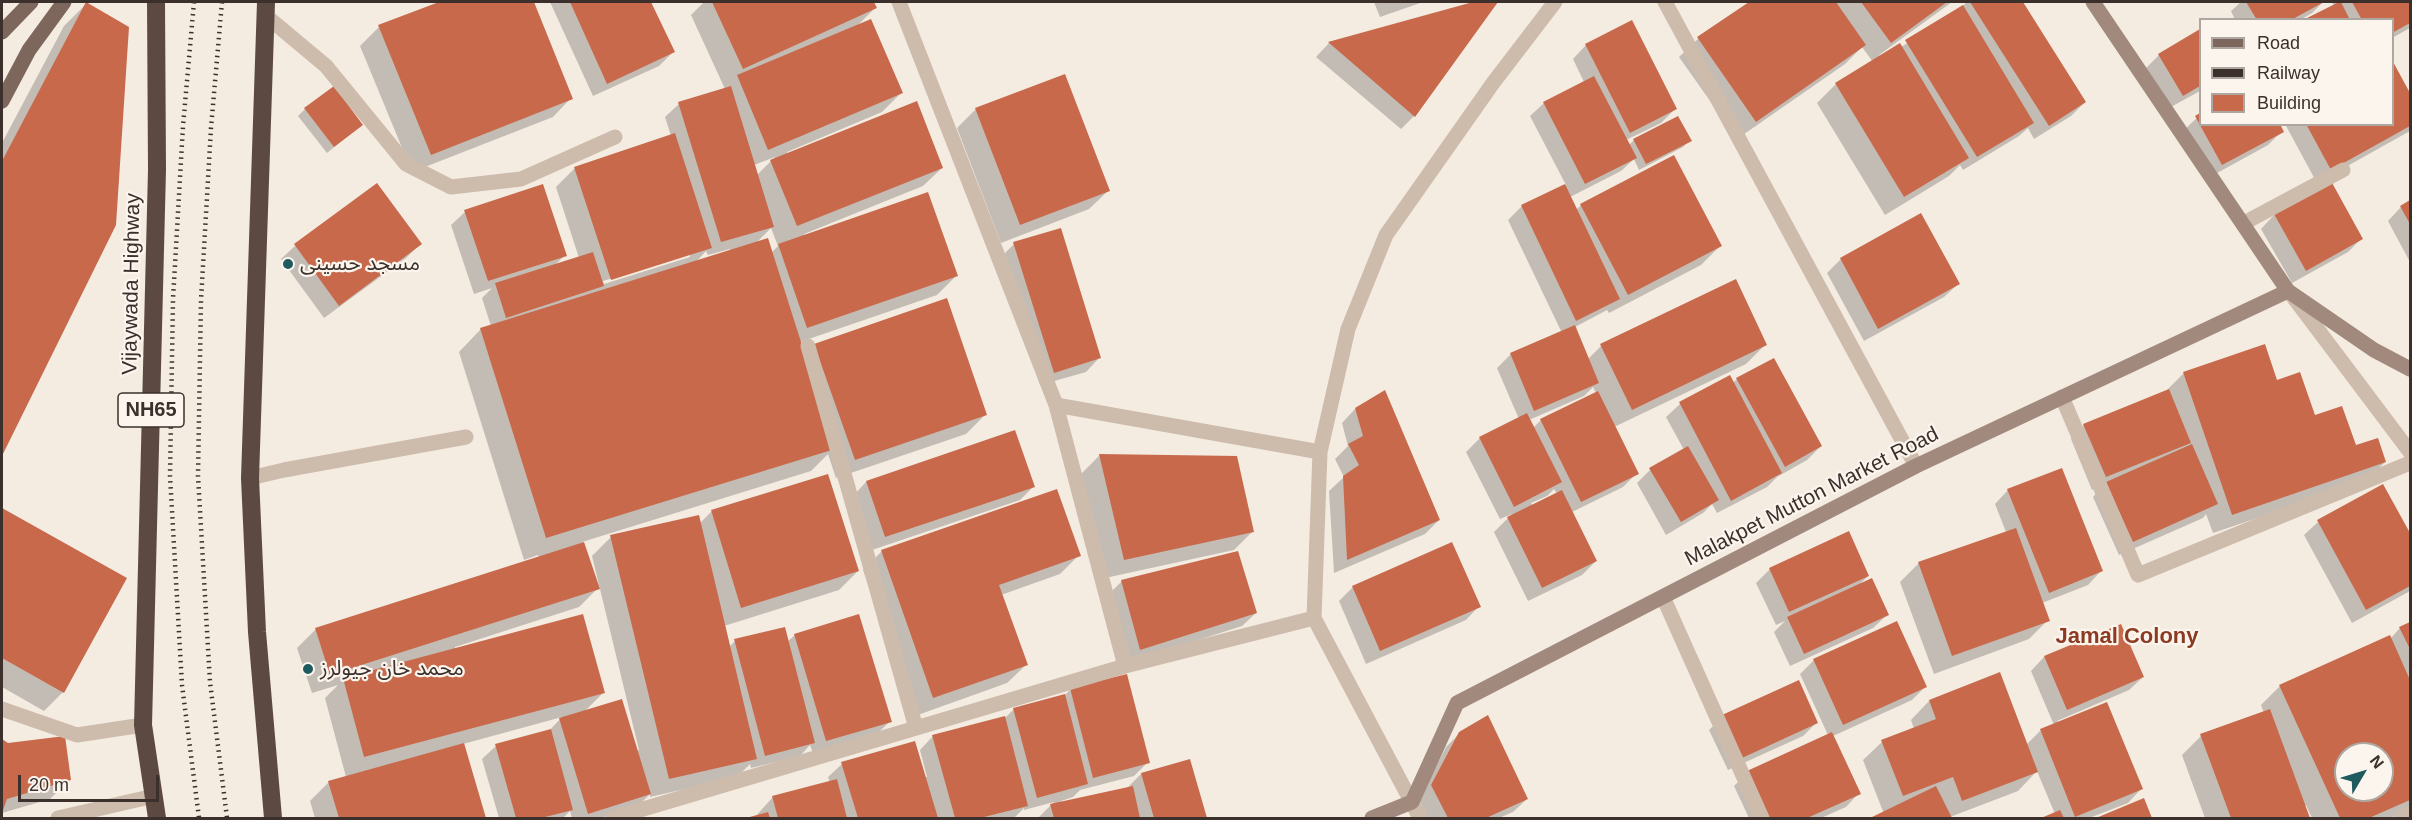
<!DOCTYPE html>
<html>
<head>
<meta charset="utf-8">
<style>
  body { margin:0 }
  #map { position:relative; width:2412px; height:820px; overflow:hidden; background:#f4ebe1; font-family:Arial,sans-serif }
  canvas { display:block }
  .frame { position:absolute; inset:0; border:3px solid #3b302b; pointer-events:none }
  .legend { position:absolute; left:2199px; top:18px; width:195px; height:108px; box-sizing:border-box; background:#fbf5ee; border:2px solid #aea6a0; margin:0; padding:8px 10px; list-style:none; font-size:18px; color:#3b302b }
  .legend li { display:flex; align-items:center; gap:12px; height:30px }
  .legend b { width:30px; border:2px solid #aea6a0 }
  .north { position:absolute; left:2334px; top:742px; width:60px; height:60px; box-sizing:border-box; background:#fbf5ee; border:2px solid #aea6a0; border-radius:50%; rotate:52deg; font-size:16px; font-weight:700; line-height:24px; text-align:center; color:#3b302b }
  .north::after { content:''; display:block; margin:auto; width:21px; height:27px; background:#1f5a5e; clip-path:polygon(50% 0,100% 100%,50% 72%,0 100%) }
  .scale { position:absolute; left:18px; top:775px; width:141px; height:27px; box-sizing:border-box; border:3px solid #3b302b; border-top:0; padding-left:8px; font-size:18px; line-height:21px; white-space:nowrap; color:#3b302b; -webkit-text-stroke:4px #fbf5ee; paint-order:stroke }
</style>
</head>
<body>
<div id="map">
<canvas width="2412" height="820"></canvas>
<div class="frame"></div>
<ul class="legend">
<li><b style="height:8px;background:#7d675c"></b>Road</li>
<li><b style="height:8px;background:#3b302b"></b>Railway</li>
<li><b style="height:16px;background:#c8694b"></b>Building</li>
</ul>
<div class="north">N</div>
<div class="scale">20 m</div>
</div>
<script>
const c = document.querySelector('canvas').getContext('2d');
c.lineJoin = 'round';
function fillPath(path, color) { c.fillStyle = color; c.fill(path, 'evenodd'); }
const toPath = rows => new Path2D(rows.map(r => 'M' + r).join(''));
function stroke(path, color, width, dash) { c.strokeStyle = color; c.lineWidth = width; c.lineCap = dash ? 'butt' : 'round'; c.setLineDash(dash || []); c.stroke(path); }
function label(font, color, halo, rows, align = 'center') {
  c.font = font + ' Arial,"Noto Sans Arabic",sans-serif'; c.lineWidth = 4.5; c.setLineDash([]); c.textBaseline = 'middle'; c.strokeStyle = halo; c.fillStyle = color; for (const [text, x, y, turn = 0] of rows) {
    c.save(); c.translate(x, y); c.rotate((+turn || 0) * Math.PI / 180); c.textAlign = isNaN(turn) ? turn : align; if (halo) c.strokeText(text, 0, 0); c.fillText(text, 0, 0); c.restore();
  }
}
const shadow = toPath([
  [443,2,533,2,571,98,553,117,412,172,360,46,379,27],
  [550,2,650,2,673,52,659,66,593,96],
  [704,2,872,2,875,8,856,27,901,93,882,112,787,152,788,154,942,168,923,186,804,234,805,236,956,276,937,295,800,342,804,356,815,345,985,415,966,434,836,478,828,454,811,471,582,542,599,587,579,607,455,647,455,650,603,693,583,713,637,751,639,750,592,556,611,537,699,524,711,512,828,475,858,571,839,590,724,626,729,647,735,641,787,642,795,635,890,721,876,735,813,753,810,745,800,756,751,768,750,764,737,777,650,797,650,794,636,808,600,818,572,818,570,811,563,818,499,818,482,759,496,746,548,732,562,717,463,744,484,818,315,818,310,801,329,782,346,777,325,698,338,685,312,693,297,648,316,629,539,558,538,555,524,560,459,352,481,329,491,326,482,298,492,288,474,294,451,225,465,212,565,255,555,265,579,258,556,187,575,168,671,136,665,117,679,104,725,89,691,15],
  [775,157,757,175,754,165],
  [771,228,778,246,771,253,755,244],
  [730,249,730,251,695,263,706,251,708,255],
  [690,254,690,257,604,284,603,281],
  [1374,2,1423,2,1380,17],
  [1479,2,1497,2,1414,116,1401,129,1316,57,1329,43],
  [1751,2,1952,2,1879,55,1880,57,1901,47,1957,11,1967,2,2022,2,2085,102,2071,116,2034,139,2028,128,2019,136,1963,170,1960,165,1949,176,1885,215,1817,103,1836,84,1873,62,1862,47,1845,64,1737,139,1679,57,1698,39],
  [2241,2,2323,2,2312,13,2300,20,2235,20,2231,11],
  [2332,2,2410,2,2410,28,2392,38,2392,20,2306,20,2334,6],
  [86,4,115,225,2,452,2,143,64,26],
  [2200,31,2200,91,2169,108,2146,68,2159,55],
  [1586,45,1675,109,1661,123,1626,140,1629,145,1634,140,1690,140,1683,147,1639,170,1634,159,1621,171,1570,197,1576,210,1581,205,1720,246,1701,265,1609,313,1607,310,1575,327,1588,359,1601,346,1765,345,1746,364,1614,427,1637,473,1623,487,1572,512,1596,561,1582,575,1528,601,1494,532,1512,514,1500,519,1466,452,1480,438,1519,419,1497,368,1511,354,1562,333,1508,220,1522,206,1566,185,1530,116,1544,103,1584,82,1573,59],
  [1593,387,1596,393,1541,420,1533,428,1529,420,1584,396],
  [1554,489,1557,494,1533,506,1531,503,1547,496],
  [2392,63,2410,96,2410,131,2317,183,2285,124,2392,124],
  [305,109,361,125,327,153,298,116],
  [976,109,1108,191,1089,209,1001,243,957,128],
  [2200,115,2200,124,2282,131,2268,145,2208,178,2183,131],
  [376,185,420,244,406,258,324,318,281,259,295,246],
  [2410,202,2410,262,2388,221,2401,207],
  [1921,215,1958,284,1944,297,1864,341,1827,273,1841,259],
  [2274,215,2362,238,2348,252,2292,283,2261,229],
  [1014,244,1099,358,1086,372,1040,385,1001,257],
  [2264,346,2276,382,2314,417,2355,447,2385,462,2366,481,2213,533,2206,514,2203,518,2119,555,2093,497,2105,484,2092,490,2071,439,2084,425,2164,393,2183,374],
  [1737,379,1821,446,1807,460,1777,477,1767,487,1717,513,1712,504,1703,513,1666,535,1637,483,1650,470,1684,450,1666,417,1680,404,1733,383],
  [1355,409,1439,520,1425,534,1334,573,1329,491,1344,477,1335,459,1348,446,1342,423],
  [1100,455,1253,531,1234,550,1105,578,1081,474],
  [866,482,1033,487,1020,500,872,550,853,496],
  [2383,486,2410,536,2410,591,2352,623,2304,535,2318,522],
  [2008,490,2101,571,2088,585,2042,603,2048,620,2029,639,1934,674,1900,582,1919,563,2006,532,1995,504],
  [2,510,125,579,63,692,44,711,2,687],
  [882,551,1079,555,1060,574,1001,595,1026,665,1007,683,915,716,863,570],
  [1770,569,1868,576,1858,586,1887,615,1873,628,1790,666,1774,632,1785,621,1776,625,1756,583],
  [1122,581,1256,613,1242,626,1126,663,1108,595],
  [1353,587,1479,606,1466,620,1366,664,1339,601],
  [2410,623,2410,809,2390,818,2312,818,2306,805,2304,806,2309,818,2205,818,2182,755,2201,736,2264,713,2261,705,2279,687,2390,639,2400,628],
  [2346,754,2382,754,2382,790,2346,790],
  [2121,626,2143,677,2129,690,2057,721,2141,789,2128,803,2089,818,2045,818,2055,814,2037,771,2018,791,1950,817,1951,818,1873,818,1884,814,1863,760,1882,742,1914,729,1911,720,1929,701,1999,674,2026,745,2040,731,2054,725,2031,671,2044,657],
  [1814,660,1925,687,1912,700,1833,736,1859,793,1846,807,1821,818,1749,818,1734,786,1748,772,1828,735,1800,674],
  [1070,690,1148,762,1134,776,1080,790,1073,797,1061,801,1061,803,1127,788,1141,774,1189,761,1206,818,1038,818,1054,802,1024,810,1024,808,1014,818,749,818,755,817,773,797,830,783,828,777,842,764,927,777,920,750,933,736,1006,717,1014,709,1064,696],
  [1723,716,1817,722,1803,736,1728,770,1709,730],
  [1460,733,1527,799,1513,812,1499,818,1428,818,1419,800,1446,747],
  [2,741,8,744,69,780,50,799,2,813],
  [2143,800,2151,818,2099,818]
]);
const building = toPath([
  [86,2,129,27,116,225,2,456,2,161],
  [439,2,534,2,573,99,431,155,378,25],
  [570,2,651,2,675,52,607,84],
  [712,2,874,2,877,8,743,69],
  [1473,2,1498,2,1415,117,1328,42],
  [1749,2,1836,2,1866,45,1756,122,1697,37],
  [1861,2,1947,2,1891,43],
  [1970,2,2023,2,2086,102,2049,126],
  [2246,2,2324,2,2291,20,2257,20],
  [2339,2,2341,2,2350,20,2303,20],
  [2352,2,2410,2,2410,23,2392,33,2392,20,2362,20],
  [1963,5,2034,123,1977,157,1905,40],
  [871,19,903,93,768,150,737,75],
  [1632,20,1677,109,1630,133,1585,44],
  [2200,29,2200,86,2183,96,2158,54],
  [1900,43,1969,158,1904,197,1835,83],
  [2392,60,2410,93,2410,126,2331,170,2306,124,2392,124],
  [1065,74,1110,191,1020,225,975,108],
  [1594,76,1637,158,1585,184,1543,102],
  [334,86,363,125,334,147,304,108],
  [731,86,774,227,721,242,678,102],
  [917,101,943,168,797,226,770,160],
  [2200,113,2200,124,2280,124,2284,132,2222,165,2195,116],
  [1678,116,1692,141,1646,164,1633,139],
  [675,133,712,248,611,280,574,167],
  [1674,155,1722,246,1628,295,1580,204],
  [2331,181,2363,239,2306,271,2274,214],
  [377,183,422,244,339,306,294,244],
  [543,184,567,256,488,281,464,210],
  [1565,184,1620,299,1576,321,1521,205],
  [928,192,958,276,807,328,778,244],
  [2410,200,2410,224,2400,206],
  [1921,213,1960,284,1878,329,1840,258],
  [1061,228,1101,358,1054,373,1013,242],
  [768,238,835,449,546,538,480,328],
  [593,252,604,286,506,318,495,283],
  [1736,279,1767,345,1632,410,1600,344],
  [947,298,987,415,855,460,814,344],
  [1575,325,1599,383,1534,411,1510,353],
  [2265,344,2277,380,2300,372,2315,415,2342,406,2356,445,2378,438,2386,462,2232,515,2183,372],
  [1774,358,1822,446,1785,467,1736,378],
  [1730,375,1782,473,1731,501,1679,402],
  [2169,389,2191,443,2106,477,2083,424],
  [1385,390,1440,520,1347,560,1343,476,1359,465,1348,444,1363,436,1355,408],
  [1598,391,1639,474,1581,502,1540,419],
  [1527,413,1562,482,1514,507,1479,437],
  [1015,430,1035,487,885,537,866,481],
  [2192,444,2218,504,2133,542,2106,482],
  [1688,446,1719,500,1681,522,1649,468],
  [1099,454,1237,456,1254,532,1124,560],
  [2062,468,2103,571,2049,593,2007,489],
  [828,474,859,571,741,608,711,510],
  [2383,484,2410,533,2410,586,2366,610,2317,520],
  [1057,489,1081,556,999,585,1028,665,933,698,881,550],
  [1562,490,1597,561,1542,588,1507,517],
  [2,508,127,578,64,693,2,658],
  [699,515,757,759,669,779,610,535],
  [2016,528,2050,621,1952,656,1918,562],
  [1849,531,1869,576,1789,612,1769,568],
  [584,542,600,589,330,675,315,628],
  [1452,542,1481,607,1380,651,1352,586],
  [1238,551,1257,613,1140,650,1121,580],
  [1872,578,1889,615,1804,654,1787,617],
  [583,614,605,693,364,757,343,678],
  [859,614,892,722,826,741,794,634],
  [1897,621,1927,687,1843,725,1813,659],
  [2410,622,2410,649,2399,627],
  [2121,624,2144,677,2067,710,2044,656],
  [785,627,815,743,765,756,734,639],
  [2390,635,2410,680,2410,800,2369,818,2340,818,2279,685],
  [2346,754,2382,754,2382,790,2346,790],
  [2000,672,2038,772,1962,801,1953,777,1903,796,1881,740,1936,719,1929,700],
  [1127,674,1150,763,1093,778,1070,688],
  [1799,680,1818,723,1742,758,1722,715],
  [1065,694,1088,784,1037,798,1013,708],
  [622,699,651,794,588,814,559,718],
  [2107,702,2143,789,2075,817,2040,729],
  [2270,709,2310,818,2231,818,2200,734],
  [1488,715,1528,799,1486,818,1448,818,1431,785,1459,732],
  [1005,716,1028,806,980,818,955,818,932,735],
  [551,729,573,810,541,818,516,818,495,744],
  [1832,732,1861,794,1807,818,1768,818,1747,771],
  [65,736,71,780,7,799,2,813,2,739,8,743],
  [915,741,938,818,858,818,841,762],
  [464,743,486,818,339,818,328,781],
  [1190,759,1207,818,1154,818,1141,773],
  [837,779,847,818,778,818,772,796],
  [1133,786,1140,818,1054,818,1050,804],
  [1936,786,1952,818,1870,818],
  [2144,798,2152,818,2096,818],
  [2060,810,2064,818,2041,818],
  [768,812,770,818,746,818]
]);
const lane = toPath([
  [250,478,284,470,466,437],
  [58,818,154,796]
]);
const street = toPath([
  [899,2,1056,405,1125,666],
  [1665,2,1916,466],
  [265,15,326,66,406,164,451,187,521,179,615,137],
  [2244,223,2343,170],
  [2291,294,2410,452],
  [808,346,916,728],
  [2062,397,2138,575,2410,463],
  [1056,405,1320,452],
  [1663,597,1762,818],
  [2,709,77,735,143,725],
  [613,818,1125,666,1314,618],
  [1420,818,1314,618,1320,452,1348,329,1386,235,1493,83,1555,2],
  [2401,818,2410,814]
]);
const secondary = toPath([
  [2093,2,2288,291,2374,350,2410,369],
  [1372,818,1412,802,1457,703,1916,466,2288,291]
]);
const primary = toPath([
  [2,32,31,2],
  [2,101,29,50,64,2]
]);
const highway = toPath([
  [156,2,157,170,143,725,157,818],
  [266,2,250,478,257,632,273,818]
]);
const rail = toPath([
  [194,2,183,126,173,299,170,476,182,685,199,818],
  [222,2,211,128,201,300,198,476,210,682,227,818]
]);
const markers = [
  [288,264,6,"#1f5a5e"],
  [308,669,6,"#1f5a5e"]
];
const shields = [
  [151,410,66]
];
const shieldNames = [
  ["NH65",151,410]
];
const poiNames = [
  ["مسجد حسینی",300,264],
  ["محمد خان جیولرز",320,669]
];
const streetNames = [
  ["Vijaywada Highway",132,284,-89],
  ["Malakpet Mutton Market Road",1812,497,-27]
];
const neighbourhoodNames = [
  ["Jamal Colony",2127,637]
];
fillPath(shadow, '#0003');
fillPath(building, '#c8694b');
stroke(lane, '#cdbbac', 15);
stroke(street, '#cdbbac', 15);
stroke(secondary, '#a18a7d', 15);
stroke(primary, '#7d675c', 15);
stroke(highway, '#5c4a42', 18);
stroke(rail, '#3b302b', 4.5, [1.5, 4.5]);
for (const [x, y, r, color] of markers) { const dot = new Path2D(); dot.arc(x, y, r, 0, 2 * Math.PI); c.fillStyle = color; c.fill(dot); stroke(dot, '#fbf5ee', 2); }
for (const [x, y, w] of shields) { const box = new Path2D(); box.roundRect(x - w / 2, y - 17, w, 34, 4.5); c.fillStyle = '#fbf5ee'; c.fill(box); stroke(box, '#3b302b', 1.5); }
label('bold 20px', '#3b302b', null, shieldNames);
label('21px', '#3b302b', '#fbf5ee', poiNames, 'left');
label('21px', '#3b302b', '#fbf5ee', streetNames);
label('bold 22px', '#8c3b22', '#fbf5ee', neighbourhoodNames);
</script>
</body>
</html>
